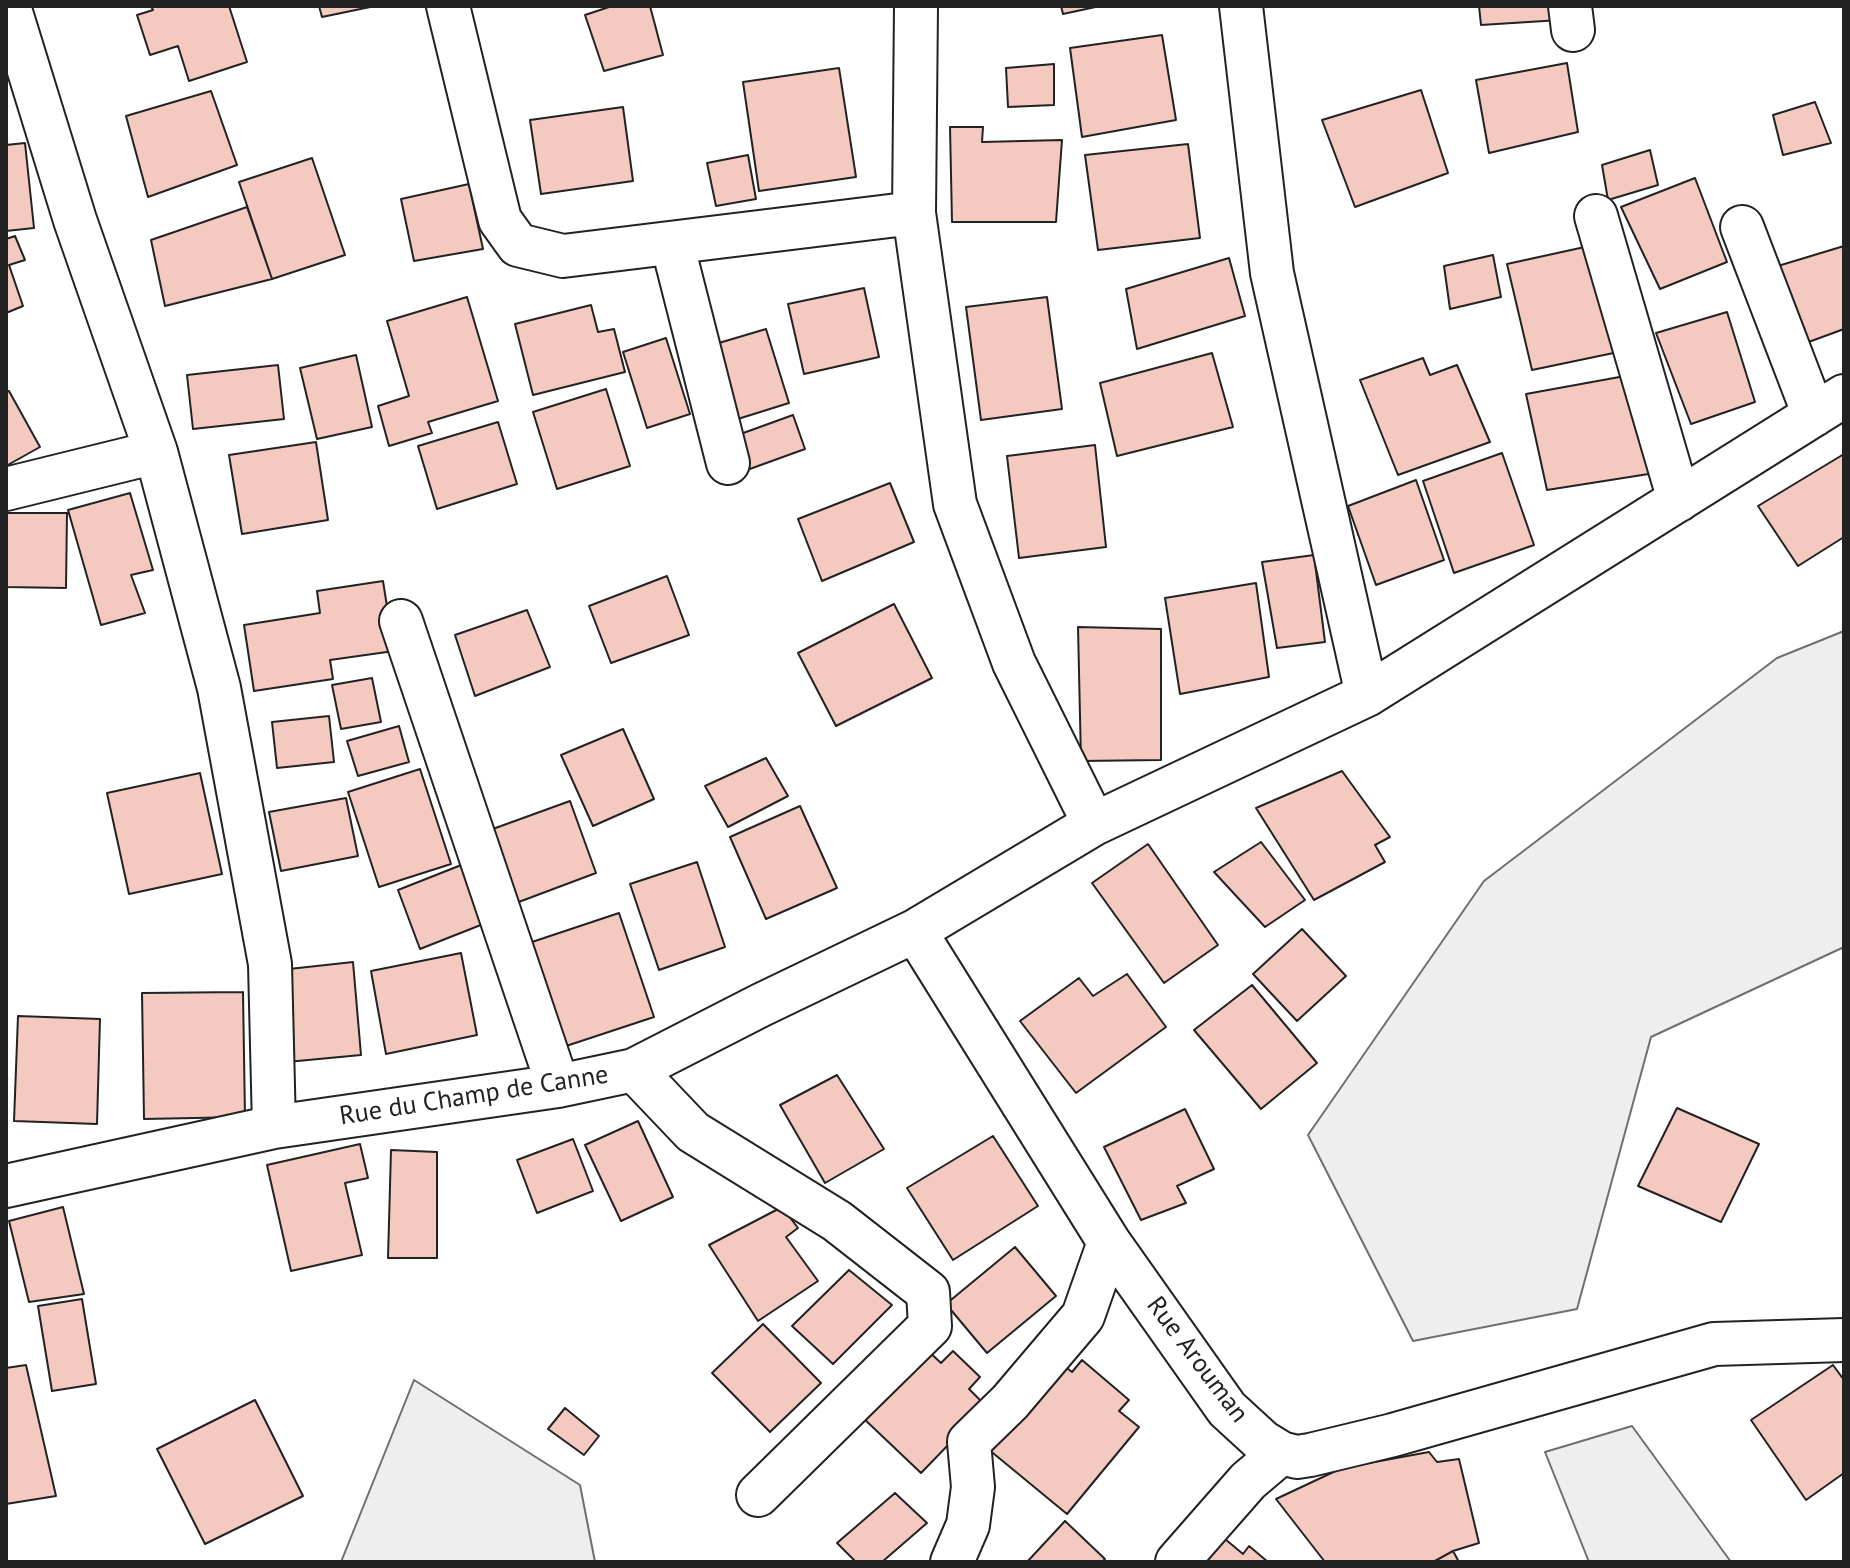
<!DOCTYPE html>
<html>
<head>
<meta charset="utf-8">
<style>
  body { margin:0 }
  #map { position:relative; width:1850px; height:1568px; overflow:hidden; background:#fff; font-family:"PT Sans",sans-serif }
  canvas { display:block }
  .frame { position:absolute; inset:0; border:8px solid #222; pointer-events:none }
</style>
</head>
<body>
<div id="map">
<canvas width="1850" height="1568"></canvas>
<div class="frame"></div>
</div>
<script>
const c = document.querySelector('canvas').getContext('2d');
c.lineJoin = 'round';
function fillPath(path, color) { c.fillStyle = color; c.fill(path, 'evenodd'); }
const toPath = rows => new Path2D(rows.map(r => 'M' + r).join(''));
function stroke(path, color, width, dash) { c.strokeStyle = color; c.lineWidth = width; c.lineCap = dash ? 'butt' : 'round'; c.setLineDash(dash || []); c.stroke(path); }
function label(font, color, halo, rows, align = 'center') {
  c.font = font + ' "PT Sans",sans-serif'; c.lineWidth = 6; c.setLineDash([]); c.textBaseline = 'middle'; c.strokeStyle = halo; c.fillStyle = color; for (const [text, x, y, turn = 0] of rows) {
    c.save(); c.translate(x, y); c.rotate((+turn || 0) * Math.PI / 180); c.textAlign = isNaN(turn) ? turn : align; if (halo) c.strokeText(text, 0, 0); c.fillText(text, 0, 0); c.restore();
  }
}
const green = toPath([
  [1844,631,1844,947,1651,1037,1577,1309,1413,1341,1308,1135,1484,881,1777,658,1844,631],
  [414,1380,580,1485,595,1562,341,1562,414,1380],
  [1632,1426,1731,1562,1589,1562,1545,1452,1632,1426]
]);
const building = toPath([
  [151,6,229,6,247,62,189,81,178,46,150,55,137,15,153,10,151,6],
  [319,6,375,6,322,17,319,6],
  [612,6,650,6,663,55,604,71,585,15,612,6],
  [1061,6,1100,6,1063,14,1061,6],
  [1479,6,1559,6,1560,20,1481,25,1479,6],
  [1162,35,1176,120,1082,137,1070,48,1162,35],
  [1567,63,1578,132,1489,153,1476,80,1567,63],
  [1054,64,1054,105,1008,107,1006,68,1054,64],
  [839,68,856,177,759,191,743,82,839,68],
  [1421,90,1448,173,1355,207,1322,120,1421,90],
  [211,91,237,165,148,197,126,116,211,91],
  [1815,102,1831,143,1783,155,1773,115,1815,102],
  [623,107,633,181,541,194,530,120,623,107],
  [950,127,983,127,982,142,1062,140,1056,222,952,222,950,127],
  [25,143,34,228,6,231,6,145,25,143],
  [1188,144,1200,238,1098,250,1085,155,1188,144],
  [1650,150,1658,185,1608,200,1602,165,1650,150],
  [748,155,756,199,716,206,707,163,748,155],
  [312,158,345,255,272,279,239,182,312,158],
  [1695,178,1727,262,1660,289,1621,207,1695,178],
  [469,184,483,249,414,261,401,199,469,184],
  [247,207,272,279,165,306,151,240,247,207],
  [15,236,25,260,9,265,23,306,6,313,6,239,15,236],
  [1603,243,1628,350,1532,370,1507,264,1603,243],
  [1844,246,1844,329,1795,347,1768,269,1844,246],
  [1493,255,1501,297,1450,309,1444,266,1493,255],
  [1229,258,1245,316,1137,349,1126,289,1229,258],
  [864,288,879,357,804,374,788,304,864,288],
  [467,297,498,401,428,422,432,433,389,446,378,406,409,396,387,321,467,297],
  [1047,297,1062,409,981,420,966,307,1047,297],
  [591,305,598,332,614,329,625,372,533,395,515,324,591,305],
  [1727,312,1755,402,1691,424,1656,333,1727,312],
  [766,329,789,403,725,423,702,348,766,329],
  [666,338,690,414,647,428,623,352,666,338],
  [1212,353,1233,427,1117,456,1100,383,1212,353],
  [356,355,372,427,317,439,300,368,356,355],
  [1423,358,1430,375,1457,365,1490,442,1398,475,1360,380,1423,358],
  [278,365,284,419,193,429,187,375,278,365],
  [1636,374,1655,473,1547,490,1526,394,1636,374],
  [606,389,630,466,557,489,533,412,606,389],
  [9,391,40,447,6,466,6,392,9,391],
  [793,415,805,449,747,470,735,436,793,415],
  [498,422,517,484,437,509,418,446,498,422],
  [316,442,328,520,242,534,229,455,316,442],
  [1095,445,1106,547,1019,558,1007,456,1095,445],
  [1502,453,1534,545,1454,573,1423,481,1502,453],
  [1844,454,1844,537,1798,566,1758,506,1844,454],
  [1416,480,1444,560,1376,585,1348,506,1416,480],
  [890,483,914,542,822,581,798,519,890,483],
  [130,493,153,570,131,575,145,613,101,625,68,510,130,493],
  [6,513,67,513,66,588,6,587,6,513],
  [1314,555,1325,642,1277,648,1262,562,1314,555],
  [667,576,689,635,611,663,589,606,667,576],
  [383,581,394,651,330,660,333,679,254,691,244,625,320,613,317,591,383,581],
  [1256,583,1269,677,1180,694,1165,598,1256,583],
  [894,604,932,678,836,726,798,653,894,604],
  [527,610,550,667,475,696,455,635,527,610],
  [1078,627,1161,629,1161,760,1081,761,1078,627],
  [372,678,381,722,341,729,332,685,372,678],
  [329,716,334,762,277,768,272,722,329,716],
  [399,726,409,762,358,776,347,741,399,726],
  [623,729,654,799,593,826,561,755,623,729],
  [766,758,788,796,728,827,705,786,766,758],
  [420,769,451,864,379,887,348,792,420,769],
  [1342,771,1390,837,1375,845,1385,862,1314,900,1256,808,1342,771],
  [200,773,222,874,129,894,107,793,200,773],
  [346,798,358,856,281,871,269,812,346,798],
  [570,801,596,873,516,903,490,830,570,801],
  [800,806,837,888,766,919,730,837,800,806],
  [1261,842,1305,900,1265,927,1214,872,1261,842],
  [1148,844,1218,945,1164,983,1092,883,1148,844],
  [479,858,501,917,420,949,398,890,479,858],
  [697,862,725,947,659,970,630,884,697,862],
  [619,913,654,1017,557,1049,523,945,619,913],
  [1302,929,1346,976,1297,1021,1253,974,1302,929],
  [461,953,477,1035,386,1054,371,971,461,953],
  [353,962,361,1055,287,1062,280,970,353,962],
  [1127,974,1166,1027,1076,1093,1020,1021,1079,978,1093,996,1127,974],
  [1252,985,1317,1063,1261,1109,1194,1030,1252,985],
  [243,992,245,1117,144,1119,142,993,243,992],
  [18,1016,100,1019,97,1124,14,1121,18,1016],
  [837,1075,884,1149,825,1183,780,1105,837,1075],
  [1677,1108,1759,1144,1721,1222,1638,1186,1677,1108],
  [1185,1109,1214,1169,1177,1186,1186,1203,1141,1220,1104,1147,1185,1109],
  [638,1121,673,1197,621,1221,585,1145,638,1121],
  [993,1136,1038,1206,953,1260,907,1188,993,1136],
  [573,1139,593,1191,537,1213,517,1160,573,1139],
  [360,1144,368,1178,345,1183,362,1255,291,1271,267,1165,360,1144],
  [391,1150,437,1152,437,1258,388,1258,391,1150],
  [63,1207,84,1294,29,1302,9,1221,63,1207],
  [782,1207,798,1228,786,1237,818,1281,758,1321,709,1245,782,1207],
  [1015,1247,1056,1296,987,1353,946,1304,1015,1247],
  [849,1270,892,1305,833,1364,792,1326,849,1270],
  [82,1299,96,1384,52,1391,38,1306,82,1299],
  [763,1324,821,1383,770,1432,712,1373,763,1324],
  [925,1348,941,1363,953,1351,980,1377,969,1389,986,1406,921,1473,861,1416,925,1348],
  [1054,1358,1072,1372,1082,1360,1129,1400,1119,1411,1139,1427,1067,1514,982,1444,1054,1358],
  [26,1365,56,1496,6,1504,6,1368,26,1365],
  [1833,1365,1844,1380,1844,1473,1806,1500,1751,1420,1833,1365],
  [255,1400,303,1496,205,1544,157,1449,255,1400],
  [565,1408,599,1436,584,1455,548,1429,565,1408],
  [1429,1452,1437,1462,1459,1459,1479,1543,1453,1551,1433,1562,1325,1562,1276,1499,1342,1468,1429,1452],
  [895,1493,927,1523,882,1562,856,1562,837,1543,895,1493],
  [1065,1521,1105,1559,1102,1562,1027,1562,1065,1521],
  [1225,1539,1243,1554,1249,1546,1268,1562,1206,1562,1225,1539],
  [1453,1551,1459,1562,1433,1562,1453,1551]
]);
const minor = toPath([
  [9,6,75,220,156,452,219,688,270,964,274,1127],
  [448,6,500,220,518,245,563,256,914,213],
  [916,6,914,213,955,504,1014,663,1094,824],
  [1241,6,1272,273,1367,695],
  [1570,6,1573,30],
  [1596,216,1679,500],
  [1742,227,1814,415],
  [672,243,728,463],
  [6,489,156,452],
  [401,621,558,1086],
  [915,931,1109,1242,1227,1409,1263,1442,1281,1453,1297,1457,1310,1455,1393,1435,1714,1344,1844,1340],
  [634,1070,693,1132,837,1221,928,1292,930,1326,758,1495],
  [6,1186,274,1127,558,1086,634,1070,761,1005,915,931,1094,824,1367,695,1844,396],
  [952,1562,968,1525,973,1487,969,1442,1010,1402,1083,1316,1109,1242],
  [1177,1562,1248,1481,1281,1453]
]);
const streetNames = [
  ["Rue du Champ de Canne",474,1096,-9],
  ["Rue Arouman",1197,1360,53]
];
fillPath(green, '#eee');
stroke(green, '#6f6f6f', 2);
fillPath(building, '#f3c9c0');
stroke(building, '#222', 2);
stroke(minor, '#222', 46);
stroke(minor, '#fff', 42);
label('26px', '#222', '#fff', streetNames);
</script>
</body>
</html>
